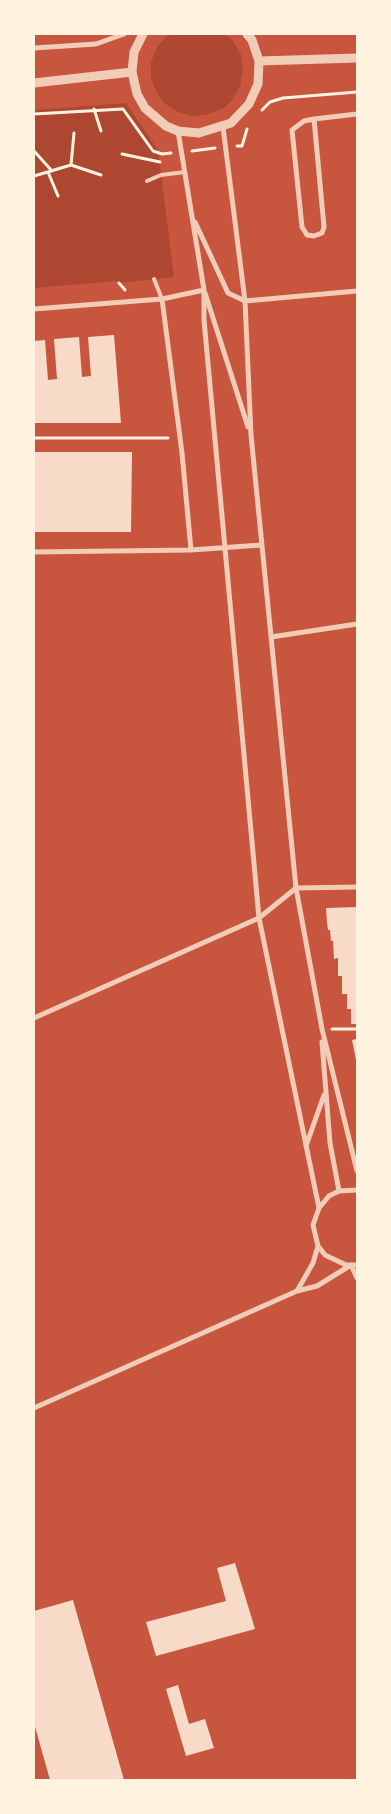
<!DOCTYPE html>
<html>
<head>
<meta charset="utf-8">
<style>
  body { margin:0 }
  #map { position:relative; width:391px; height:1814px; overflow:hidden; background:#c8553d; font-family:Montserrat,sans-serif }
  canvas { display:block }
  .frame { position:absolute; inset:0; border:35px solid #fff3e0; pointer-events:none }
</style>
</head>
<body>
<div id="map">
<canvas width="391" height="1814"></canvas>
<div class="frame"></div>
</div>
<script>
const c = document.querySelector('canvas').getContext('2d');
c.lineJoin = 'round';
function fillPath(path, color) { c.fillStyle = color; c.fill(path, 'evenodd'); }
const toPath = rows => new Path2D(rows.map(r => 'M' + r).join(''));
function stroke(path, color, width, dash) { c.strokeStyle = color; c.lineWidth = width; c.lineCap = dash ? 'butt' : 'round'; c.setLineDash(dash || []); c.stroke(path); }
const green = toPath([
  [169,34,225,34,233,41,241,55,243,70,240,86,232,100,224,108,209,114,193,116,178,112,164,103,157,93,151,78,151,62,157,47],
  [126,103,158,150,174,277,119,283,118,281,34,288,34,110]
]);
const building = toPath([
  [114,335,121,423,34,423,34,341,45,340,48,380,57,379,54,339,79,337,82,377,91,376,88,337],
  [34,452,132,452,131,532,34,532],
  [357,907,357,1024,351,1024,351,1009,347,1009,347,994,342,994,342,976,338,976,338,958,334,959,333,941,331,941,330,930,328,930,327,923,326,908],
  [357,1039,357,1060,356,1060,352,1040],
  [235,1563,255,1629,156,1656,146,1622,226,1601,217,1568],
  [73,1600,124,1780,50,1780,34,1723,34,1611],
  [178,1685,189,1724,205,1719,214,1748,186,1756,166,1689]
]);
const path = toPath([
  [94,109,101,131],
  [262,110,270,102,283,98,357,92],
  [34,114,123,109,153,151,162,154,171,153],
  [237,146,242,146,247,129],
  [34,151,52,171],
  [192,151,215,148],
  [122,154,160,162],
  [71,165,74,133],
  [48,172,58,196],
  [34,176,71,165,101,175],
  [119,283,125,290],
  [34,438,168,438],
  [332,1029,357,1029]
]);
const service = toPath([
  [147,181,161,175,185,172],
  [154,279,162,299]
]);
const minor = toPath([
  [34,48,96,44,124,34],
  [314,119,324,227,322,233,314,236,307,235,302,227,292,130,304,121,314,119,357,114],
  [223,127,245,301,251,435,296,888,322,1029,357,1171],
  [178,131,204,290,204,320,259,918,319,1208],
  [195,222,228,293,245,301,357,291],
  [205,293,248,427],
  [162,299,182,453,191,550],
  [34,309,162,299,204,290],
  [34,552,191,550,261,545],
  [271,637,357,624],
  [296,888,357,887],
  [34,1018,259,918,296,888],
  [322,1042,330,1143,339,1191],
  [306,1146,324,1095],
  [357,1190,339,1191,329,1196,319,1208,313,1225,318,1246,325,1255,346,1265,357,1265],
  [351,1265,357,1278],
  [297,1291,313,1263,318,1246],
  [34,1408,297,1291,317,1286,351,1265]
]);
const tertiary = toPath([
  [143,34,134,52,132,72,137,94,145,108,166,126,178,131,199,133,231,123,249,104,258,84,259,61,252,40,247,34],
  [259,61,357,58],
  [34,83,132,72]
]);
fillPath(green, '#ae4732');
fillPath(building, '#f7dbc8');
stroke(path, '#fff3e0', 3);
stroke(service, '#f1ccb7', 4);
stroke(minor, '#f1ccb7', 5);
stroke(tertiary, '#f1ccb7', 9);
</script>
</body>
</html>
